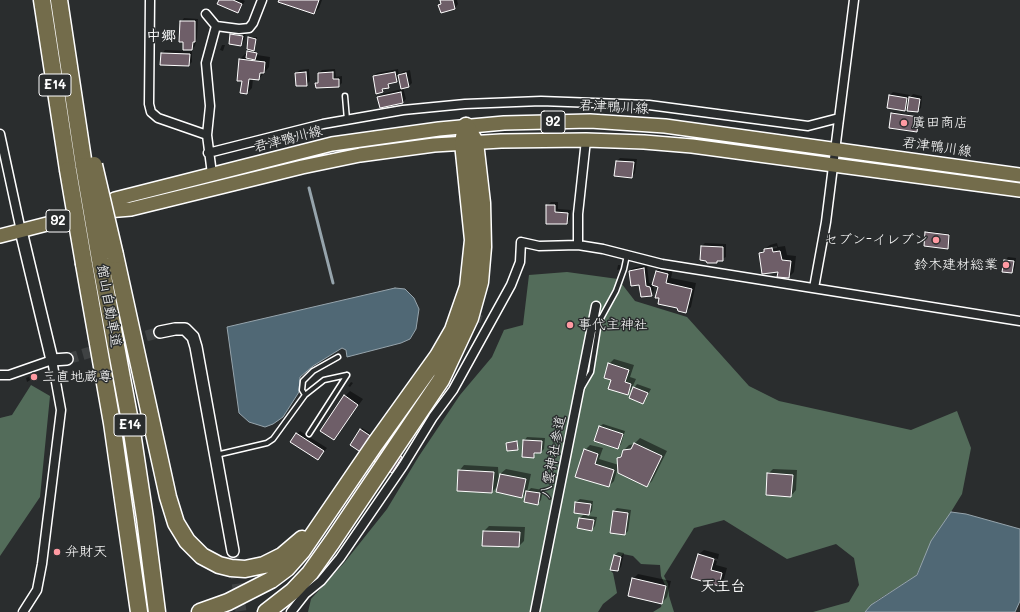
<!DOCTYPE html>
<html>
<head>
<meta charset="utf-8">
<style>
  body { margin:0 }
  canvas { display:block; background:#2a2d2e }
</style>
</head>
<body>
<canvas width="1020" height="612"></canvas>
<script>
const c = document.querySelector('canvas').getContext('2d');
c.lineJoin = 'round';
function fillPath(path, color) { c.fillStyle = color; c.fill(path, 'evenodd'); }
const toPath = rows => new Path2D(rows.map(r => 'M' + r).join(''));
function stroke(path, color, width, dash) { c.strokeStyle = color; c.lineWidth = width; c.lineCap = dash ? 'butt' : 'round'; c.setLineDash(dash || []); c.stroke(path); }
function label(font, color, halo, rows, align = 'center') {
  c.font = font + ' Mali,"Klee One",sans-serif'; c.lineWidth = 3; c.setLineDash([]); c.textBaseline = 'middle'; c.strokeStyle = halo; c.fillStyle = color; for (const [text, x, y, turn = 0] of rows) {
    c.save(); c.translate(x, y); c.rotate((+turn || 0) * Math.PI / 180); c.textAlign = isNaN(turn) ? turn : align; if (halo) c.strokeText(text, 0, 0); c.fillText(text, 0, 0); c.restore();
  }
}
const green = toPath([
  [567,272,618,279,635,301,687,317,749,386,779,401,911,430,957,411,971,448,962,494,930,546,916,576,876,601,868,612,813,612,849,602,859,585,854,558,836,544,787,559,724,520,694,528,664,576,668,584,669,596,674,612,653,612,661,607,666,587,661,576,660,565,641,564,633,556,623,554,621,557,614,555,610,570,613,573,617,593,603,604,598,612,308,612,311,599,344,563,387,509,419,456,460,395,492,357,504,330,523,325,529,275],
  [31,385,50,396,40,497,0,556,0,418,12,415]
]);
const water = toPath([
  [395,288,405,289,414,298,419,309,416,329,410,339,401,343,347,357,346,350,342,348,313,366,300,377,299,392,283,417,273,424,265,427,249,422,239,413,227,327,395,288],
  [951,512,966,514,1020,529,1020,601,1015,612,865,612,871,605,917,575,931,541,951,512]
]);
const shadow = toPath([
  [220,0,243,0,245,1,238,12],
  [280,0,322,0,319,8,314,13],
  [441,0,457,0,458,4,455,8,442,12,440,5,442,3],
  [184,18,198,19,197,38,195,46,192,49,181,22],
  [235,32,246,33,244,41,241,44,231,35],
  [251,37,257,37,255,48,252,51,257,52,257,55,270,57,269,67,259,79,253,79,252,88,247,93,243,81,240,59,245,54,248,54,251,49],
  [222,45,225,45,223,51,220,50],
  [165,50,192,51,192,62,189,65,162,54],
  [309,69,310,81,306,85,296,73,300,70],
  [335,69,336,77,342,76,342,83,339,86,316,83,319,81,319,73,322,70],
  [398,69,399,75,402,72,410,70,412,83,409,86,403,87,406,99,403,102,379,97,382,94,402,89,400,78,397,81,391,82,382,91,374,76,377,73],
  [893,92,910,95,909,99,913,94,922,96,921,108,917,111,909,105,904,110,890,95],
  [893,112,920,116,918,130,917,131,892,114],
  [620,158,637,159,635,173,632,176,617,161],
  [551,202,558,202,558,209,571,210,570,219,567,223,547,206],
  [928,231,950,234,949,246,947,248,925,245],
  [705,243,726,244,726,257,716,262,702,246],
  [777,243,778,247,785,246,787,255,796,256,794,272,789,277,760,253,770,245],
  [777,246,777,248,764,250,766,248],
  [1008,257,1016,258,1015,268,1012,272,1005,261],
  [618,265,620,265,620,269,617,270],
  [647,265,649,283,654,284,656,271,662,266,673,269,671,278,696,283,691,307,686,312,660,298,659,286,653,285,654,291,651,295,630,271,633,268],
  [570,321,574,322,572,327,568,326],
  [614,359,634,365,630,377,636,379,632,388,627,394,612,380,609,364],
  [36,374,37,376,27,382,26,378],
  [351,382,353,383,350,387,348,386],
  [637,384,651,389,643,403,634,388],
  [350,391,363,399,334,439,345,396],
  [603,424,625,431,621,444,618,448,599,427],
  [362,428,403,455,393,470,351,445],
  [300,431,327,448,318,459,297,434],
  [527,437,545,438,544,449,541,452,537,452,533,457,524,441],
  [640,438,667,451,652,481,647,486,618,467,614,481,609,486,585,450,590,445,603,448,599,459,619,465,618,459,624,450,629,445,634,444],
  [518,441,518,449,507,443,509,442],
  [464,465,498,467,499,482,500,474,506,469,531,474,527,492,522,497,498,486,492,492,459,471],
  [773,469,797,470,796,490,791,496,768,474],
  [531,488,543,490,541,500,538,504,526,502,527,492],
  [580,499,593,501,592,511,587,516,597,517,595,526,592,530,580,518,585,513,576,502],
  [617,508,631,510,628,531,625,534,614,511],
  [489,526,525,527,524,541,519,546,483,545,484,531],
  [704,550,719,554,718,559,701,554,701,556,717,561,716,565,727,568,724,579,719,584,698,555],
  [618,552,624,553,621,567,618,570,614,556],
  [638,574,671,581,667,597,662,603,633,579]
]);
const stream = toPath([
  [309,188,333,283]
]);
const building = toPath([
  [219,0,233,0,242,4,238,13,217,4,219,0],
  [279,0,319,0,314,14,278,2,279,0],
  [440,0,453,0,455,9,441,13,438,5,441,4,440,0],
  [180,21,195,21,195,42,193,42,192,50,183,50,183,42,179,42,180,21],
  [230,34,243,36,241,46,229,44,230,34],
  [248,37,256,39,254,51,247,49,248,37],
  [247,51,257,53,255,60,246,58,247,51],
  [161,53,190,54,189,66,160,65,161,53],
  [239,59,265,62,264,73,260,73,259,80,249,79,247,94,240,93,242,81,237,81,239,59],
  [306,72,307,86,296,86,295,73,306,72],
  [333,72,333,79,339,79,339,87,316,88,315,83,318,83,318,73,333,72],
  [395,72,397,82,388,84,389,88,382,89,383,92,376,94,373,76,395,72],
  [406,73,409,87,401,89,398,75,406,73],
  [401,92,403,103,380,108,377,97,401,92],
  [889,95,907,98,905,111,887,108,889,95],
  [909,97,920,99,918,112,907,111,909,97],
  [891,113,919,117,917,132,889,128,891,113],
  [616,161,634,162,632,178,614,176,616,161],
  [546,205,555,205,555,212,568,213,567,224,546,224,546,205],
  [925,232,949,235,948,249,924,246,925,232],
  [701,246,723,247,723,261,717,261,717,263,707,263,706,261,700,260,701,246],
  [772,248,773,252,780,251,782,260,791,261,789,278,777,277,778,272,762,274,759,253,764,252,764,249,772,248],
  [1004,260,1014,261,1012,273,1002,272,1004,260],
  [644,268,646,286,650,287,652,296,641,297,639,285,631,286,629,271,644,268],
  [656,271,668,274,666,283,692,289,686,313,678,311,677,308,658,304,659,298,655,298,658,287,652,285,656,271],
  [608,363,629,370,625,382,631,384,628,395,608,389,611,380,604,378,608,363],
  [633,387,648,393,643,404,629,398,633,387],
  [344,395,358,405,334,440,320,431,344,395],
  [599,426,623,434,618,449,594,441,599,426],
  [360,429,402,457,392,473,350,445,360,429],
  [296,433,324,451,318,460,290,442,296,433],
  [523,440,542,441,541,453,534,453,534,458,522,457,523,440],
  [517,441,518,450,507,451,506,443,517,441],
  [634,443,662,456,647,487,618,473,617,458,621,457,623,450,631,449,634,443],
  [584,449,598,454,595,464,614,470,609,487,575,477,584,449],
  [458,470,494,472,492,493,457,491,458,470],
  [767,473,793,475,791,497,766,495,767,473],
  [500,474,526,479,522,498,496,492,500,474],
  [526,491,540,493,538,505,524,502,526,491],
  [575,502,591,504,589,515,574,513,575,502],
  [613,511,628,513,625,535,610,533,613,511],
  [579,518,594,520,592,531,577,528,579,518],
  [483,531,520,532,519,547,482,546,483,531],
  [698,554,714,559,711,570,722,573,719,586,691,578,698,554],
  [614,555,621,557,618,571,610,570,614,555],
  [632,578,666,586,662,604,628,596,632,578]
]);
const minorTunnel = toPath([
  [451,310,483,320]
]);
const tertiaryTunnel = toPath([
  [67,359,160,332],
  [233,551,241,612]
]);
const service = toPath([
  [345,96,347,120],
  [581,389,591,372,599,322,616,291,624,269,627,255],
  [305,395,302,390,303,381,313,371,338,357],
  [309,434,347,375],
  [216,455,267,443,273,439,305,395,324,380,347,375]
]);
const minor = toPath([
  [150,0,149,104,151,112,158,118,207,135],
  [206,14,216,26,239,29,249,28,253,23,262,0],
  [0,134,21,231],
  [208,153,323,124,403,110,465,104,541,101,649,105,808,126,839,118],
  [212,174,207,135,210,106,206,63,216,26],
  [578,245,578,214,586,140],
  [814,288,826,222,854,0],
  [0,375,9,375,52,360,61,410,42,564,37,590,23,612],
  [291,612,305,594,321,581,340,558,403,466,433,417,453,390,511,285,520,262,521,242,539,246,578,245,603,249,662,264,1020,321],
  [535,612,596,306]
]);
const tertiary = toPath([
  [21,231,52,360,67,359],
  [160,332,175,329,185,329,193,337,196,347,233,551]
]);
const primary = toPath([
  [96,211,115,199,332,144,439,129,504,123,590,121,665,126,1020,175],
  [0,236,94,212,131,209,302,167,360,155,434,145,501,141,586,140,644,142,692,146,1020,190]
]);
const motorway = toPath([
  [42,0,68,170],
  [59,0,84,166],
  [115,255,168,497,176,523,187,541,202,556,219,565,231,568,245,569,264,565,282,556,302,539],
  [100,260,132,432,145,518,157,612],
  [84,264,112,423,139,612],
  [200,612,228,602,271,580,287,568,302,551,375,444,438,356,453,330,468,287,473,240,463,143,466,126],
  [266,612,293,591,310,573,332,542,441,380,470,318,480,282,483,247,482,203,475,142,466,126]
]);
const motorwayBridge = toPath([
  [94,165,115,255],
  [84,166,100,260],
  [68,170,84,264]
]);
const markers = [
  [904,123,4,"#ff9aa2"],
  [936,240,4,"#ff9aa2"],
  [1006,265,4,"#ff9aa2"],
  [570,325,4,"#ff9aa2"],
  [34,377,4,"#ff9aa2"],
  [57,552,4,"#ff9aa2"]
];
const shields = [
  [55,85,32],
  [553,122,24],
  [58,221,24],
  [130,425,32]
];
const shieldNames = [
  ["E14",55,85],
  ["92",553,122],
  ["92",58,221],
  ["E14",130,425]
];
const streetNames = [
  ["君津鴨川線",614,107,3],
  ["君津鴨川線",288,139,-14],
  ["君津鴨川線",937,147,8],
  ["館山自動車道",109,306,80],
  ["八雲神社参道",553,457,-79]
];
const poiNames = [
  ["廣田商店",912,123],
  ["セブン-イレブン",928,240,"right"],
  ["鈴木建材総業",998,265,"right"],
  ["事代主神社",578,325],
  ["三直地蔵尊",42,377],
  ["弁財天",65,552]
];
const neighbourhoodNames = [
  ["中郷",161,36],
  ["天王台",723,586]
];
fillPath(green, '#536c5a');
fillPath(water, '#506875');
stroke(water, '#96a4ac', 1);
fillPath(shadow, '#0007');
stroke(stream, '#96a4ac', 3);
fillPath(building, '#6e5e68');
stroke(building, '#fff', 1);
stroke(minorTunnel, '#3f4243', 8, [8, 4]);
stroke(tertiaryTunnel, '#3f4243', 11, [11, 5.5]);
stroke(service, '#fff', 7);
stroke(minor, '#fff', 11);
stroke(tertiary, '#fff', 14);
stroke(primary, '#fff', 16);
stroke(motorway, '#fff', 19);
stroke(service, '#2a2d2e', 4);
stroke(minor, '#2a2d2e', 8);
stroke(tertiary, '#2a2d2e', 11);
stroke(primary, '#736c4b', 13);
stroke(motorway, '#736c4b', 16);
stroke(motorwayBridge, '#fff', 19, []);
stroke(motorwayBridge, '#736c4b', 16);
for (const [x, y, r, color] of markers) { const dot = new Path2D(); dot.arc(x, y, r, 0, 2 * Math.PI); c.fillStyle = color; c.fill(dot); stroke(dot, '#2a2d2e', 1.5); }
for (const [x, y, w] of shields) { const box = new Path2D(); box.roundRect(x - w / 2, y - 11, w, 22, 3); c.fillStyle = '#2a2d2e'; c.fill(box); stroke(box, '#fff', 1); }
label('bold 13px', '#fff', null, shieldNames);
label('14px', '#fff', '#2a2d2e', streetNames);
label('14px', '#fff', '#2a2d2e', poiNames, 'left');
label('bold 15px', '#fff', '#2a2d2e', neighbourhoodNames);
</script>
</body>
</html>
